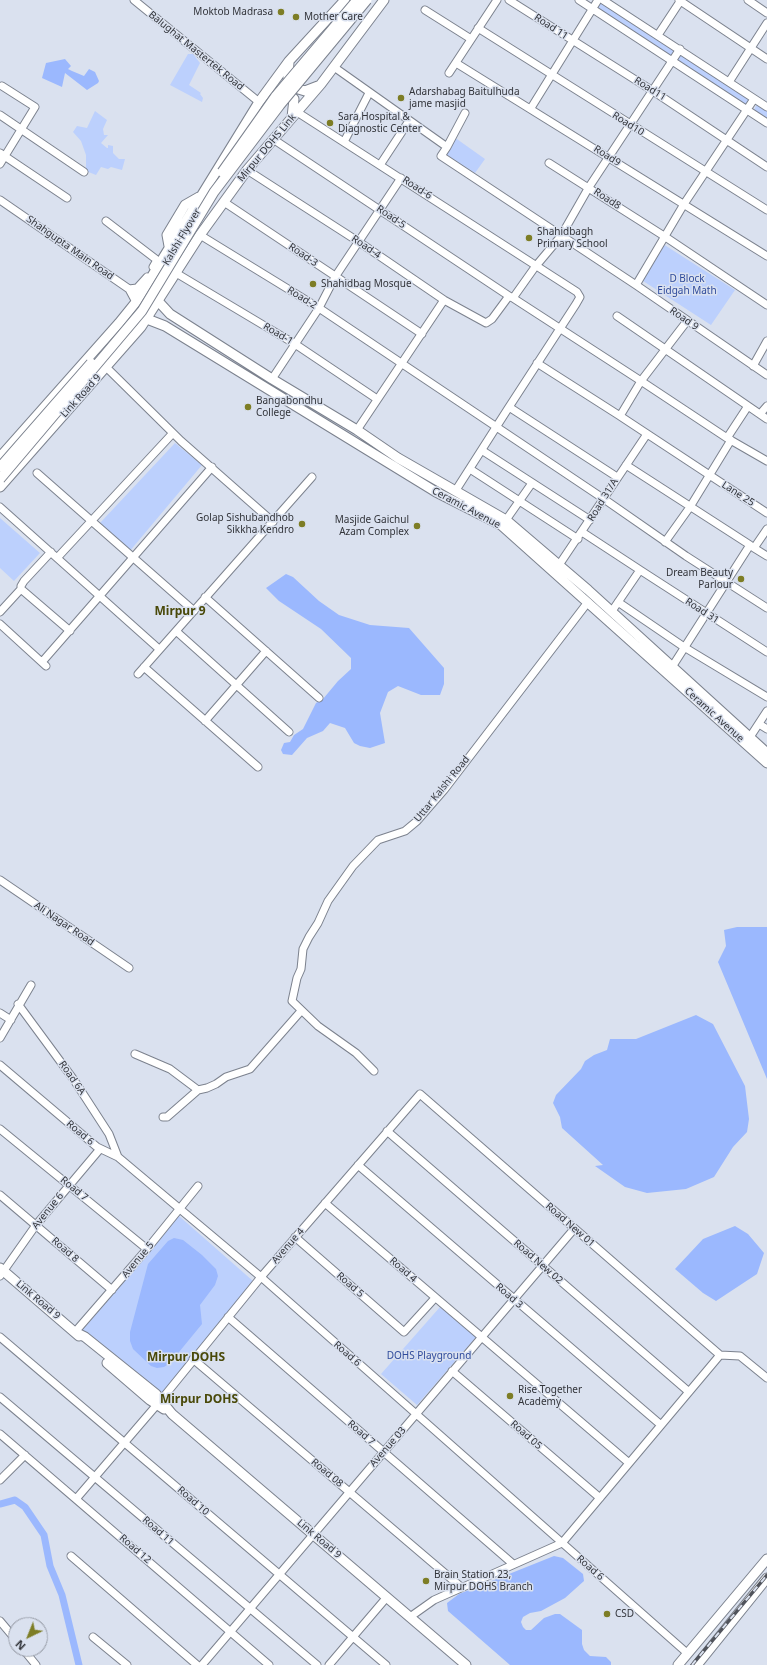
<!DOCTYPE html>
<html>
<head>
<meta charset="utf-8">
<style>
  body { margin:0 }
  #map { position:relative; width:767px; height:1665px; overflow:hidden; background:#dae1ef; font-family:"Noto Sans",sans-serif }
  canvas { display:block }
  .north { position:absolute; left:8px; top:1617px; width:40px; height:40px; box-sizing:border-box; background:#dae1ef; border:1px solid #979ca7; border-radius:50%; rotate:223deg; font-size:11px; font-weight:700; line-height:16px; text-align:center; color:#32343a }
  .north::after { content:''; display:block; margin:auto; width:14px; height:18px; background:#7d7d25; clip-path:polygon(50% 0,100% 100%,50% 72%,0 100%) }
</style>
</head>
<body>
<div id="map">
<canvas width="767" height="1665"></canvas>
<div class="north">N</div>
</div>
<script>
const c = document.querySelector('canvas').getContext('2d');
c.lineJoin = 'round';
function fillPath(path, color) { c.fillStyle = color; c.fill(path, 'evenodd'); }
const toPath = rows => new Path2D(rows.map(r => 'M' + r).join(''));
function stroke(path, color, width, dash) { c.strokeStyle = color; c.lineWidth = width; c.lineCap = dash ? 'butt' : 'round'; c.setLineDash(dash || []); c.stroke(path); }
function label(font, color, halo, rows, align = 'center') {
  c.font = font + ' "Noto Sans",sans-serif'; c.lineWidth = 3; c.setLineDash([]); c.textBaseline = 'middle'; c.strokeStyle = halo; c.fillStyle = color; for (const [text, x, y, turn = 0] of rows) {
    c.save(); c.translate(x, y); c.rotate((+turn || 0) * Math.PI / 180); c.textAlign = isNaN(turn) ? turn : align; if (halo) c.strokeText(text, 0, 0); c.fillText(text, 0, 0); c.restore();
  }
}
const green = toPath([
  [599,1,677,52,672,58,595,7],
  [681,52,750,98,744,107,675,61],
  [188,54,193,54,200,63,189,85,201,93,200,94,203,98,202,102,170,85],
  [757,104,767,110,767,120,753,112],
  [95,111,107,120,103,129,104,135,108,135,101,143,107,148,108,148,108,145,113,146,113,153,119,159,125,159,122,170,111,167,108,169,101,167,96,175,86,171,86,155,81,141,73,132,77,126,87,128],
  [454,137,485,159,475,173,443,153],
  [663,244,735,290,711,325,640,279],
  [175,443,202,465,129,552,100,523],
  [0,518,40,553,14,581,0,568],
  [179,1216,253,1281,161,1396,81,1332],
  [440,1307,476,1337,417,1405,381,1374]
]);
const water = toPath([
  [65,59,71,66,68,69,72,71,84,76,89,69,95,72,99,81,98,83,87,90,65,73,62,87,42,78,46,63],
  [286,574,293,577,319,601,339,615,370,625,409,628,444,668,444,684,440,695,421,695,398,686,388,692,380,713,385,743,370,748,360,746,354,743,345,728,330,723,323,731,307,738,292,755,283,754,281,750,284,743,290,742,294,735,303,729,316,703,323,699,338,681,351,669,351,658,321,629,279,601,266,588],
  [737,927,767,927,767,1079,718,962,726,946,724,930],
  [696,1015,713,1024,745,1086,749,1119,747,1132,733,1147,714,1177,686,1189,647,1193,625,1187,595,1166,603,1165,562,1128,560,1117,553,1103,556,1095,581,1069,585,1061,594,1055,607,1050,610,1039,636,1039],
  [735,1226,748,1234,764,1253,757,1274,716,1301,703,1293,675,1269,703,1239],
  [174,1238,183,1240,202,1255,216,1269,218,1276,215,1285,200,1305,202,1324,170,1363,164,1367,157,1368,151,1366,133,1349,130,1341,130,1332,148,1264,168,1241],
  [554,1556,563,1558,583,1574,584,1581,565,1598,541,1611,530,1613,523,1617,521,1622,523,1627,526,1630,531,1630,544,1618,555,1614,560,1614,582,1630,582,1644,584,1650,590,1656,606,1657,611,1662,611,1665,510,1665,448,1611,447,1603,459,1594]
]);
const canal = toPath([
  [0,1504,15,1500,25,1507,44,1535,50,1566,62,1595,79,1665]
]);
const minor = toPath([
  [134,0,259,102],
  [509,0,653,91,767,167],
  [579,0,767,123],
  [603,0,767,107],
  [679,0,767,59],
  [748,0,767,13],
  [425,10,471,39],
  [478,28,767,210],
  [658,35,681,0],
  [456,63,767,256],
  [334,67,447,147,441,156,636,285,767,375],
  [449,73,497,0],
  [729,82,767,23],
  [531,108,598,0],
  [297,112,577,292,580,297,576,304,509,407],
  [0,115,84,172],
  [273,139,509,296],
  [344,142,369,93],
  [447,147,465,113],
  [0,153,67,198],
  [549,163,664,236,767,305],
  [0,164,35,107,2,86],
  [380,165,409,121],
  [247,170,359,242,444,300,486,323,492,319,509,296,513,298,535,267,561,236,589,187,680,49],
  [0,200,129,289,141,295],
  [224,202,422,334],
  [106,221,157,260,153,267],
  [200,235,319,308,604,499,686,556,767,608],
  [176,273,295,344,377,399],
  [636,285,684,204,754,99],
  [513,298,641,381,620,416,767,513],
  [136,302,129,289,137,288,147,277],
  [617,316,767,419],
  [687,321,641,381,727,438,767,461],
  [537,363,620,416],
  [753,366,767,341],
  [106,367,181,441,273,522],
  [272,379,319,308,335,277,401,178],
  [760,414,767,406],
  [357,430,444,300],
  [727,438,748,406],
  [483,451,590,520],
  [626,465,750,545],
  [470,469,578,539],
  [37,473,194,611],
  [456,490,509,407,617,477],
  [0,507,159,649],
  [506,520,532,483],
  [582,532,640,570],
  [665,542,690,507,731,440],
  [754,548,767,556],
  [51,552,24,581,21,586,21,589,70,631],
  [57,558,173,433],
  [559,565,647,434],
  [205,597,319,698],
  [618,602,684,647,767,697],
  [612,611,640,570,767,652],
  [0,612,21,589],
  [0,624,46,666],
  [176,631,289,732],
  [42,662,212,467],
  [144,667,258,767],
  [672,667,750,545,754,548,767,529],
  [138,674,312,477],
  [205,721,266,651],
  [759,724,767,729],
  [750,737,767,711],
  [0,880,129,968],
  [18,1004,74,1080,109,1134,118,1157],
  [0,1013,11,1020],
  [0,1038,31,985],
  [135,1054,170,1069,198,1090,207,1088,216,1084,226,1077,250,1069,301,1011],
  [0,1065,97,1147,118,1157,261,1277,687,1653],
  [374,1071,356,1053,318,1026,292,1001,297,978,301,969,303,949,309,937,318,923,328,901,353,866,378,840,405,831,417,821,444,790,588,602],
  [163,1117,167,1117,198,1090],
  [0,1129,147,1249],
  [387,1131,689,1392],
  [358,1165,661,1425],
  [0,1195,112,1290],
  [325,1203,629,1463],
  [295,1237,404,1332,435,1298],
  [0,1276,36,1225,100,1149],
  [228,1317,513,1564],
  [75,1332,147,1249,198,1186],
  [0,1337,386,1665],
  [193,1359,461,1587],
  [452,1371,600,1498],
  [0,1397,317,1665],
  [0,1434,269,1665],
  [0,1480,25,1455],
  [76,1499,161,1400,261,1277,420,1094,720,1355],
  [71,1556,197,1665],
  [410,1617,434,1600,562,1543,720,1355,740,1356,767,1378],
  [0,1621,16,1640],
  [93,1637,127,1665],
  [23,1649,36,1665],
  [202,1665,574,1229],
  [329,1665,387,1597]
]);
const major = toPath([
  [289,62,288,78,295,88,305,91,318,86],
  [284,89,294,99,292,117],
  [169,246,167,235,185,205,199,197],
  [158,301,170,314,272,379,357,430,398,458,506,520,588,590,767,753],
  [147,319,165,326,436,492,501,525,767,763],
  [0,457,119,323,136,302,259,102,289,61,345,0],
  [0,487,141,327,200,235,247,170,321,84,384,0],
  [0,1268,79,1336],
  [75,1332,85,1337,156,1394,172,1414,466,1665],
  [107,1363,150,1400,164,1409],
  [678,1665,767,1559],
  [697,1665,767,1578]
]);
const rail = toPath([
  [692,1665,767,1575]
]);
const majorBridge = toPath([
  [222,172,275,97,357,0],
  [0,467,91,363],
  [0,479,142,311,214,192,280,105,367,0]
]);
const markers = [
  [281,12,4,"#7d7d25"],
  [296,17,4,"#7d7d25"],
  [401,98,4,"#7d7d25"],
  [330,123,4,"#7d7d25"],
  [529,238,4,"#7d7d25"],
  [313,284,4,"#7d7d25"],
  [248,407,4,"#7d7d25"],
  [302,524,4,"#7d7d25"],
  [417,526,4,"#7d7d25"],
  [741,579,4,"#7d7d25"],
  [510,1396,4,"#7d7d25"],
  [426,1581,4,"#7d7d25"],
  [607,1614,4,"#7d7d25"]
];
const poiNames = [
  ["Moktob Madrasa",273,12,"right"],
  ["Mother Care",304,17],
  ["Adarshabag Baitulhuda",409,92],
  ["jame masjid",409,104],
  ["Sara Hospital &",338,117],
  ["Diagnostic Center",338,129],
  ["Shahidbagh",537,232],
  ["Primary School",537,244],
  ["Shahidbag Mosque",321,284],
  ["Bangabondhu",256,401],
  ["College",256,413],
  ["Golap Sishubandhob",294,518,"right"],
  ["Sikkha Kendro",294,530,"right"],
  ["Masjide Gaichul",409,520,"right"],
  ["Azam Complex",409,532,"right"],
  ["Dream Beauty",733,573,"right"],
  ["Parlour",733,585,"right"],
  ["Rise Together",518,1390],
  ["Academy",518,1402],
  ["Brain Station 23,",434,1575],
  ["Mirpur DOHS Branch",434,1587],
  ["CSD",615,1614]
];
const streetNames = [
  ["Road 11",551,27,33],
  ["Balughat Mastertek Road",196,51,39],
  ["Road11",650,89,32],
  ["Road10",628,124,32],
  ["Mirpur DOHS Link",267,148,-50],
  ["Road9",607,156,32],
  ["Road-6",417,188,33],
  ["Road8",607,199,33],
  ["Road-5",391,217,34],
  ["Kalshi Flyover",182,237,-59],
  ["Road-4",366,247,34],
  ["Shahgupta Main Road",70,248,35],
  ["Road-3",303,255,34],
  ["Road-2",302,298,32],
  ["Road 9",684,319,35],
  ["Road-1",278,334,31],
  ["Link Road 9",81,396,-48],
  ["Lane 25",738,494,33],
  ["Road 31/A",603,500,-58],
  ["Ceramic Avenue",466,508,28],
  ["Road 31",702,611,33],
  ["Ceramic Avenue",714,715,42],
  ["Uttar Kalshi Road",442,789,-51],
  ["Ali Nagar Road",64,924,34],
  ["Road 6A",72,1078,55],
  ["Road 6",80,1133,40],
  ["Road 7",74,1189,39],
  ["Avenue 6",48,1211,-51],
  ["Road New 01",570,1225,41],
  ["Avenue 4",288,1246,-49],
  ["Road 8",65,1250,41],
  ["Avenue 5",138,1260,-50],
  ["Road New 02",538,1262,41],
  ["Road 4",403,1270,41],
  ["Road 5",350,1285,41],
  ["Road 3",509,1296,41],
  ["Link Road 9",38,1300,40],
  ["Road 6",347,1354,41],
  ["Road 7",361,1433,41],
  ["Road 05",526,1435,41],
  ["Avenue 03",388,1447,-49],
  ["Road 08",327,1473,40],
  ["Road 10",193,1501,41],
  ["Road 11",158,1531,41],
  ["Link Road 9",319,1539,40],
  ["Road 12",135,1549,41],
  ["Road 6",590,1568,41]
];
const parkNames = [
  ["D Block",687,279],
  ["Eidgah Math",687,291],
  ["DOHS Playground",429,1356]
];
const quarterNames = [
  ["Mirpur 9",180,612],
  ["Mirpur DOHS",186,1358],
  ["Mirpur DOHS",199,1400]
];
fillPath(green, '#bcd0fd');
fillPath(water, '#9bb8fe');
stroke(canal, '#9bb8fe', 7);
stroke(minor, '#7c828e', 9);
stroke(major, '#7c828e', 11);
stroke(minor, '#fff', 7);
stroke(major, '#fff', 9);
stroke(rail, '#51545c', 3.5);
stroke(rail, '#dae1ef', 2, [6]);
stroke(majorBridge, '#7c828e', 11, []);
stroke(majorBridge, '#fff', 9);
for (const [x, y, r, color] of markers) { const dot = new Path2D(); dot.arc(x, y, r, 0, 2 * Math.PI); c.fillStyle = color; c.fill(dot); stroke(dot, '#dae1ef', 1.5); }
label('10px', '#32343a', '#dae1ef', poiNames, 'left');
label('10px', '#32343a', '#dae1ef', streetNames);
label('10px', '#2f4b9c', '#dae1ef', parkNames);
label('bold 12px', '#494909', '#dae1ef', quarterNames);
</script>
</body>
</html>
